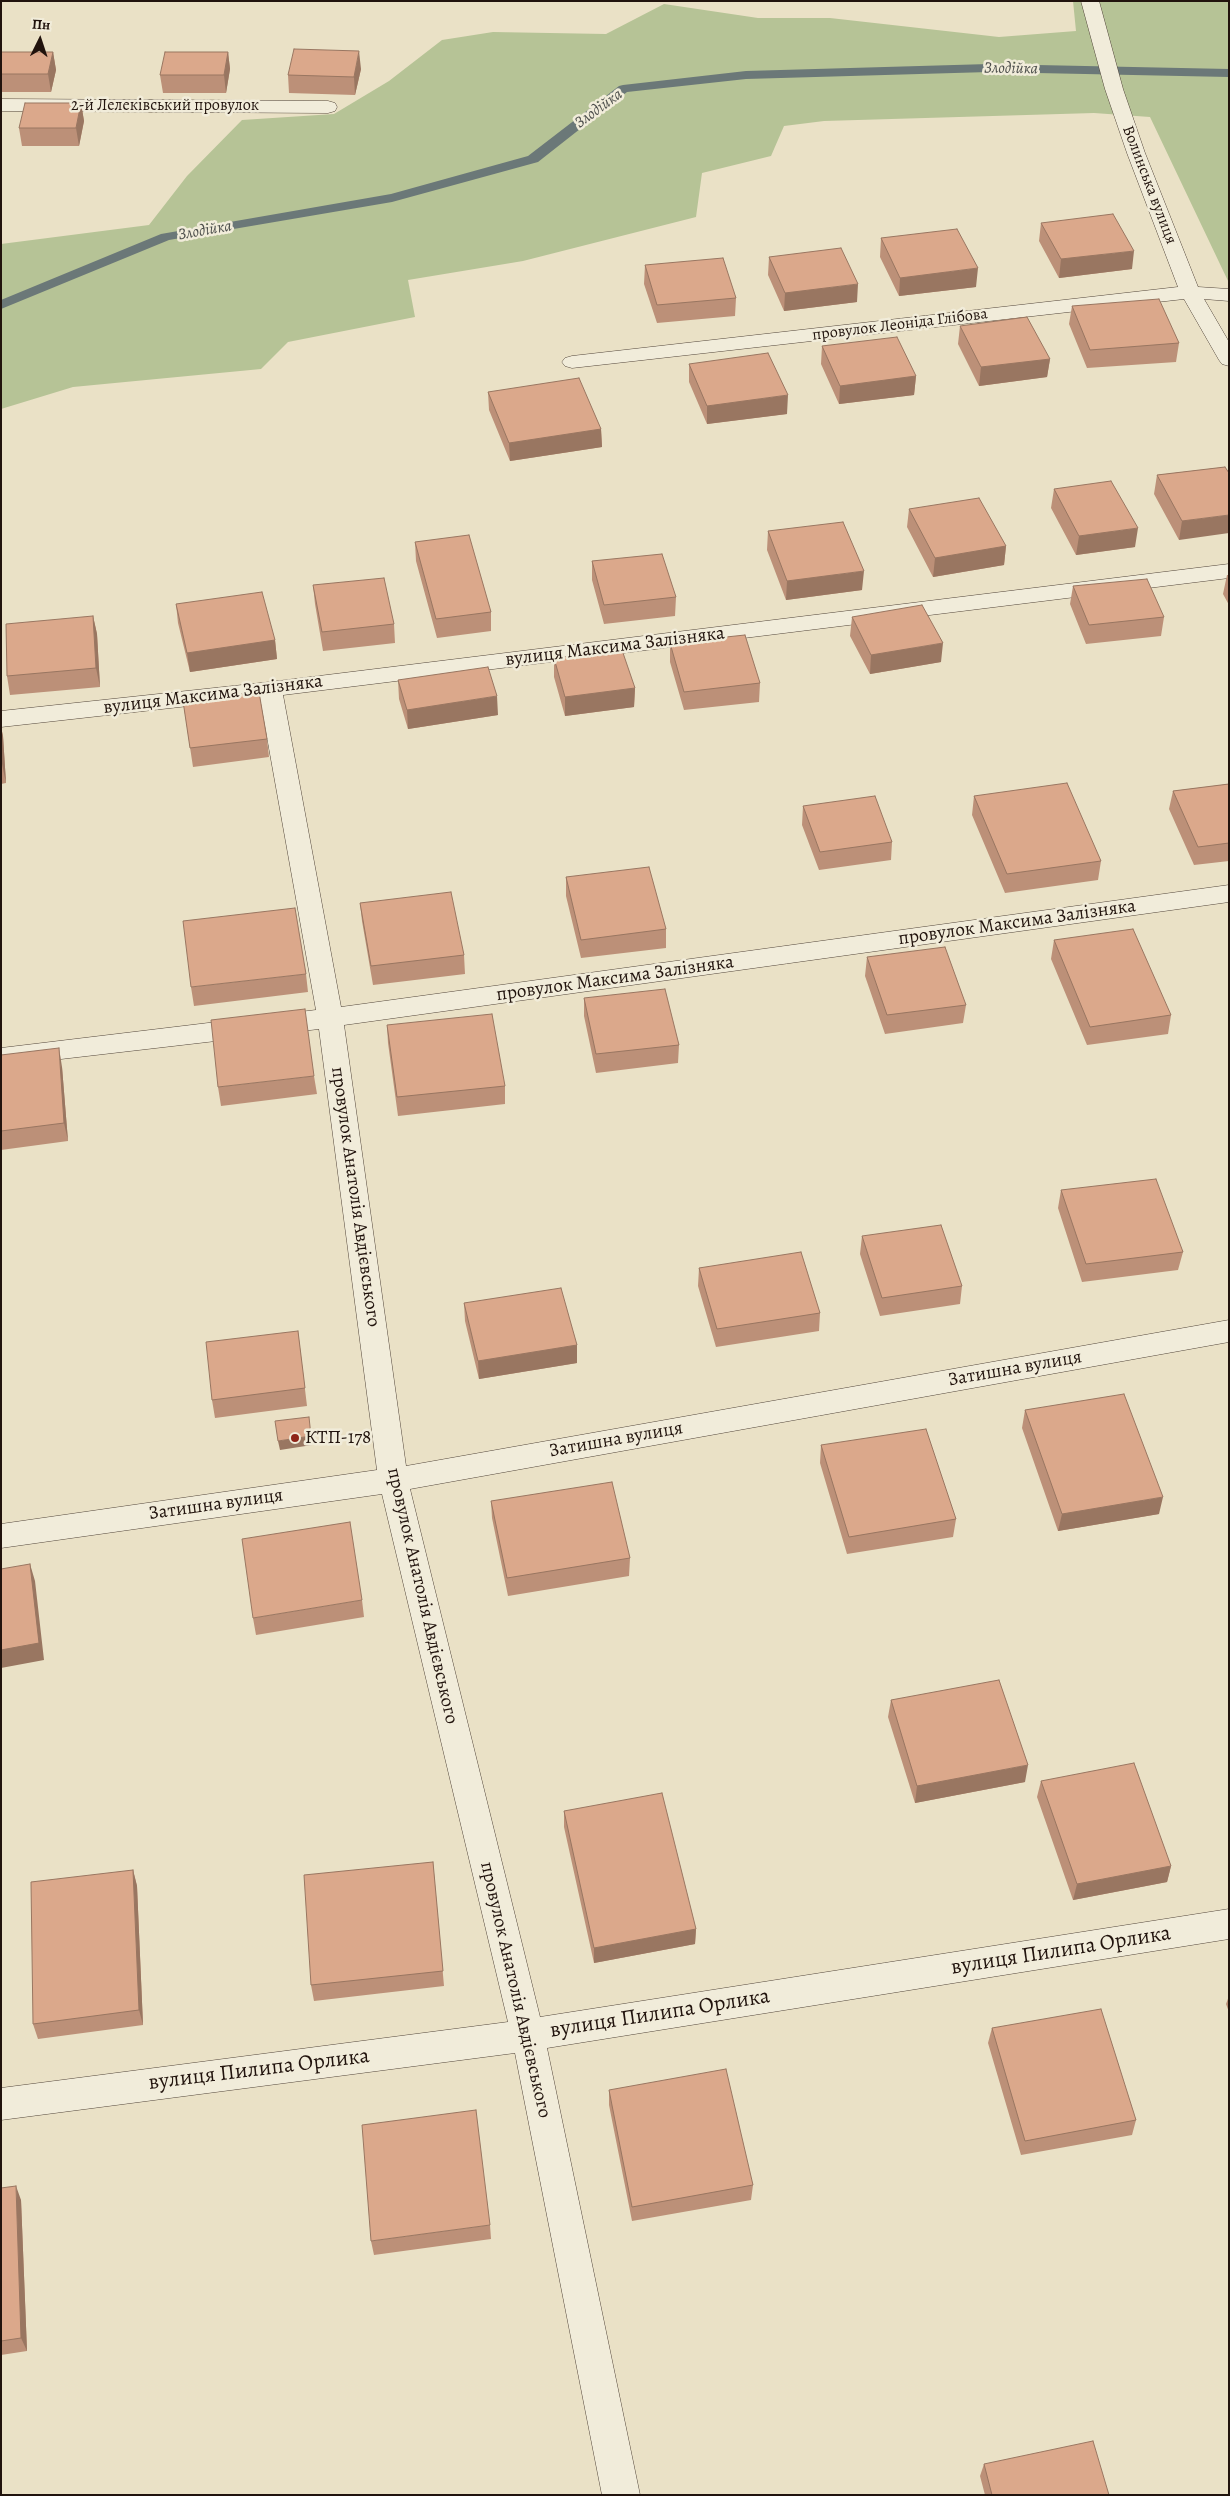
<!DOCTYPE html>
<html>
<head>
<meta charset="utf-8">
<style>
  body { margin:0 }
  #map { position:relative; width:1230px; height:2496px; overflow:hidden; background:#eae1c6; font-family:Alegreya,serif }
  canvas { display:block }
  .frame { position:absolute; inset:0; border:2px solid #21130d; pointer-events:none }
  .north { position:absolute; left:15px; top:15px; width:50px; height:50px; -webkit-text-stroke:4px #f1ecda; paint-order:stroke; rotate:4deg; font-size:14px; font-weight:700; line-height:20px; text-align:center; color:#21130d }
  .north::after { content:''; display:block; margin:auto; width:18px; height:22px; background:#21130d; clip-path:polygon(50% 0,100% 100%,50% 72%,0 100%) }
</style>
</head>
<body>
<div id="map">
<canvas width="1230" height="2496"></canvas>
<div class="frame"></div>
<div class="north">Пн</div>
</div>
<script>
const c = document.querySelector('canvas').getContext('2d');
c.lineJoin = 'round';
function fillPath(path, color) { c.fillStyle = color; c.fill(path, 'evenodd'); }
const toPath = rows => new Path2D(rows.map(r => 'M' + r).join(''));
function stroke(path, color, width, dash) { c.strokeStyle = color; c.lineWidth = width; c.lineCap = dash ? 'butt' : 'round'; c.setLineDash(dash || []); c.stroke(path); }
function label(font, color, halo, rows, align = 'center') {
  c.font = font + ' Alegreya,serif'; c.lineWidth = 5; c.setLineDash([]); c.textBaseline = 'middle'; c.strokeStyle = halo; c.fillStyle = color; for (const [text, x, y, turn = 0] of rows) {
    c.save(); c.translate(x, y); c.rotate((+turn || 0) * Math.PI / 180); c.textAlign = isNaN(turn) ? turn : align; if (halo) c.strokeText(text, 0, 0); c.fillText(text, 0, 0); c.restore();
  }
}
const green = toPath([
  [1073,1,1229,1,1229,283,1150,117,1094,113,824,121,784,126,771,156,702,173,696,217,523,261,408,280,415,317,288,342,261,369,73,387,1,409,1,244,149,225,187,176,242,120,334,114,389,81,442,40,493,32,606,34,664,4,758,18,830,18,999,37,1076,31]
]);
const stream = toPath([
  [989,64,1229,69,1229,77,989,72,746,79,627,92,538,162,392,202,169,240,1,309,1,300,161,234,391,194,528,156,619,86,623,85,746,71,989,64]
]);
const minor = toPath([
  [1081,1,1099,1,1123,89,1145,153,1198,287,1229,289,1229,301,1204,299,1229,342,1229,366,1222,364,1219,360,1184,299,572,368,565,366,562,362,565,358,572,356,1178,287,1127,153,1105,89,1081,1],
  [1,99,328,101,335,103,337,107,335,111,328,113,1,111,1,99],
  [1229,564,1229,578,283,695,341,1007,1229,885,1229,902,344,1025,406,1466,1229,1320,1229,1342,410,1489,540,2017,1229,1909,1229,1939,547,2048,640,2495,602,2495,515,2053,1,2120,1,2088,508,2022,382,1494,1,1548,1,1524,377,1470,319,1029,1,1066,1,1048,316,1010,260,698,1,727,1,711,270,682,1229,564]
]);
const wall = toPath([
  [1,52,53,52,56,70,51,92,1,92],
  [228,52,230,69,226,93,163,93,160,75],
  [361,69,355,95,289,93,288,75],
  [81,103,84,121,79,146,22,146,19,128],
  [1041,223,1132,269,1059,278,1039,241],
  [881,238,976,287,899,296,880,257],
  [769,257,857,302,784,311,768,275],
  [645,265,736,298,735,316,657,323,644,284],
  [1072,306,1179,343,1176,362,1087,368,1069,324],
  [960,326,1050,359,1047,377,979,386,958,344],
  [822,346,916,376,914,395,839,404,821,364],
  [689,364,787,414,707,424,689,382],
  [488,392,601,429,602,447,510,461,489,410],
  [1225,467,1179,540,1154,494,1157,475],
  [1054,489,1135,547,1076,555,1051,508],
  [909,509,1006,546,1004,565,933,577,907,527],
  [768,531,862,590,786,600,767,550],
  [415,542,491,612,491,631,437,638,416,561],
  [592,561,676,597,675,616,604,624,592,580],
  [1227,575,1229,575,1229,605,1223,594],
  [313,585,394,624,395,643,323,651,315,604],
  [1073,586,1164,617,1161,636,1086,644,1070,604],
  [176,604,275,640,277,659,190,672,178,623],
  [93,616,97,634,100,687,10,695,7,676],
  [852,617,941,662,870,674,850,636],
  [670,643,760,683,759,702,684,710,670,662],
  [554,658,635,688,634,707,565,716,554,677],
  [398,680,498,715,408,729,399,699],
  [183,701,267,739,269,757,193,767],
  [1,727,3,736,6,783,1,784],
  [1229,784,1229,861,1194,865,1169,809,1173,791],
  [974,796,1101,861,1098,880,1005,893,972,815],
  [803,806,892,842,891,860,819,870,802,825],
  [566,877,666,929,666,948,581,958,566,896],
  [360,903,464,955,465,974,373,985,362,921],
  [1054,940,1171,1015,1168,1034,1087,1045,1051,959],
  [867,957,966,1005,963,1023,885,1034,865,976],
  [306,974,308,992,194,1006,191,987],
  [584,998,679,1045,678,1063,596,1073,584,1016],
  [387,1025,505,1086,505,1104,398,1116,388,1043],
  [1,1055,62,1067,68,1141,1,1150],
  [314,1076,317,1094,221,1106,218,1087],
  [1061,1190,1183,1252,1178,1270,1082,1282,1058,1208],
  [862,1236,962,1286,960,1304,880,1316,860,1254],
  [699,1268,820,1313,819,1331,716,1347,698,1286],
  [464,1303,577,1345,577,1363,479,1379,465,1321],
  [298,1331,307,1406,215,1418,212,1400],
  [1025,1410,1159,1514,1058,1531,1022,1428],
  [821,1445,956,1519,953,1537,847,1554,820,1463],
  [491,1501,630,1558,629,1576,508,1596,492,1518],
  [362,1600,364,1617,256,1635,253,1618],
  [891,1700,1025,1782,915,1803,888,1717],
  [1041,1781,1171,1866,1167,1882,1073,1900,1037,1797],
  [564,1811,696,1929,695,1944,594,1963,564,1827],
  [433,1862,444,1986,314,2001,311,1985],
  [133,1870,137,1886,143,2025,38,2039,33,2024],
  [1229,1996,1229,2012,1226,2004],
  [992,2028,1136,2120,1132,2135,1021,2155,988,2043],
  [609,2090,753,2185,751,2200,632,2221,609,2105],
  [1,2188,21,2200,27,2351,1,2355],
  [490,2225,491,2239,374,2255,371,2241],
  [984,2464,1109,2495,985,2495,980,2476]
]);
const shadedWall = toPath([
  [359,51,361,69,355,95,354,77],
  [53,52,56,70,51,92,48,74],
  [228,52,230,69,226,93,224,75],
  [81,103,84,121,79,146,76,128],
  [1134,251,1132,269,1059,278,1061,259],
  [978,268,976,287,899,296,900,278],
  [858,284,857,302,784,311,785,293],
  [1050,359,1047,377,979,386,981,367],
  [916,376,914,395,839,404,840,386],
  [788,395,787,414,707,424,707,406],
  [601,429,602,447,510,461,509,443],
  [1229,515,1229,533,1179,540,1182,521],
  [1138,528,1135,547,1076,555,1079,536],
  [1006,546,1004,565,933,577,935,558],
  [864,571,862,590,786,600,787,581],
  [93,616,97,634,100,687,96,668],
  [275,640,277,659,190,672,187,653],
  [943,643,941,662,870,674,871,655],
  [635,688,634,707,565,716,565,697],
  [497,696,498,715,408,729,407,710],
  [1,727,3,736,6,783,2,764],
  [59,1048,62,1067,68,1141,64,1123],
  [577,1345,577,1363,479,1379,478,1361],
  [311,1436,312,1445,280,1450,278,1441],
  [1163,1497,1159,1514,1058,1531,1062,1514],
  [30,1564,35,1581,44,1660,1,1668,1,1650],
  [1028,1765,1025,1782,915,1803,917,1786],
  [1171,1866,1167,1882,1073,1900,1077,1884],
  [133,1870,137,1886,143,2025,139,2010],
  [696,1929,695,1944,594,1963,594,1948],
  [16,2186,21,2200,27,2351,21,2338]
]);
const building = toPath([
  [294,49,359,51,354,77,288,75,294,49],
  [1,52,53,52,48,74,1,74,1,52],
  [165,52,228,52,224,75,160,75,165,52],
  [25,103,81,103,76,128,19,128,25,103],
  [1113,214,1134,251,1061,259,1041,223,1113,214],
  [957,229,978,268,900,278,881,238,957,229],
  [841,248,858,284,785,293,769,257,841,248],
  [723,258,736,298,657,305,645,265,723,258],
  [1159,299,1179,343,1090,350,1072,306,1159,299],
  [1027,317,1050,359,981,367,960,326,1027,317],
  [897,337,916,376,840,386,822,346,897,337],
  [768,353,788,395,707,406,689,364,768,353],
  [579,378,601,429,509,443,488,392,579,378],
  [1225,467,1229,473,1229,515,1182,521,1157,475,1225,467],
  [1111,481,1138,528,1079,536,1054,489,1111,481],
  [979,498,1006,546,935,558,909,509,979,498],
  [843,522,864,571,787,581,768,531,843,522],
  [469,535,491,612,436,619,415,542,469,535],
  [662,554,676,597,604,605,592,561,662,554],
  [384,578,394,624,322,632,313,585,384,578],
  [1147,579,1164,617,1089,625,1073,586,1147,579],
  [262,592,275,640,187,653,176,604,262,592],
  [922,605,943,643,871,655,852,617,922,605],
  [93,616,96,668,7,676,6,624,93,616],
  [745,635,760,683,684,692,670,643,745,635],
  [622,650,635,688,565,697,554,658,622,650],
  [488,667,497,696,407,710,398,680,488,667],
  [259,692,267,739,190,748,183,701,259,692],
  [1067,783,1101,861,1007,874,974,796,1067,783],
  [1229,784,1229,843,1198,847,1173,791,1229,784],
  [875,796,892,842,820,852,803,806,875,796],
  [649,867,666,929,581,940,566,877,649,867],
  [451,892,464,955,371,966,360,903,451,892],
  [295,908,306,974,191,987,183,921,295,908],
  [1133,929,1171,1015,1090,1027,1054,940,1133,929],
  [945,947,966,1005,887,1015,867,957,945,947],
  [665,989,679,1045,596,1054,584,998,665,989],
  [305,1009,314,1076,218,1087,211,1020,305,1009],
  [492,1014,505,1086,397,1097,387,1025,492,1014],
  [59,1048,64,1123,1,1131,1,1055,59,1048],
  [1156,1179,1183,1252,1086,1264,1061,1190,1156,1179],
  [941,1225,962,1286,882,1298,862,1236,941,1225],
  [801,1252,820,1313,717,1329,699,1268,801,1252],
  [561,1288,577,1345,478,1361,464,1303,561,1288],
  [298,1331,305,1388,212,1400,206,1342,298,1331],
  [1124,1394,1163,1497,1062,1514,1025,1410,1124,1394],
  [309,1417,311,1436,278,1441,275,1421,309,1417],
  [926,1429,956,1519,849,1537,821,1445,926,1429],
  [612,1482,630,1558,507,1578,491,1501,612,1482],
  [350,1522,362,1600,253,1618,242,1539,350,1522],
  [30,1564,39,1643,1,1650,1,1569,30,1564],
  [999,1680,1028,1765,917,1786,891,1700,999,1680],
  [1134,1763,1171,1866,1077,1884,1041,1781,1134,1763],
  [662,1793,696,1929,594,1948,564,1811,662,1793],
  [433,1862,443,1971,311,1985,304,1875,433,1862],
  [133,1870,139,2010,33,2024,31,1882,133,1870],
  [1101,2009,1136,2120,1025,2141,992,2028,1101,2009],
  [726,2069,753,2185,632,2207,609,2090,726,2069],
  [476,2110,490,2225,371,2241,362,2125,476,2110],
  [16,2186,21,2338,1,2341,1,2188,16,2186],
  [1093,2441,1109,2495,992,2495,984,2464,1093,2441]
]);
const markers = [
  [295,1438,5,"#8f2418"]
];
const farWaternames = [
  ["Злодійка",1011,69,1],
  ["Злодійка",599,109,-36],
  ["Злодійка",205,231,-10]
];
const farStreetnames = [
  ["2-й Лелеківський провулок",165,106],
  ["Волинська вулиця",1149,185,69],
  ["провулок Леоніда Глібова",900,325,-7]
];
const streetNames = [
  ["вулиця Максима Залізняка",615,647,-7],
  ["вулиця Максима Залізняка",213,695,-7],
  ["провулок Максима Залізняка",1017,923,-8],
  ["провулок Максима Залізняка",615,979,-8],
  ["провулок Анатолія Авдієвського",355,1197,82],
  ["Затишна вулиця",1015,1369,-10],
  ["Затишна вулиця",616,1440,-10],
  ["Затишна вулиця",216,1505,-8],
  ["провулок Анатолія Авдієвського",422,1596,77],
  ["провулок Анатолія Авдієвського",515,1990,77]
];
const poiNames = [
  ["КТП-178",305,1438]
];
const nearStreetnames = [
  ["вулиця Пилипа Орлика",1061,1951,-9],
  ["вулиця Пилипа Орлика",660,2014,-9],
  ["вулиця Пилипа Орлика",259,2070,-7]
];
fillPath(green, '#b6c396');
fillPath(stream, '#6b7878');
stroke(minor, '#53463b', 1);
fillPath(minor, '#f1ecda');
fillPath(wall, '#bc9078');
fillPath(shadedWall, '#997661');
fillPath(building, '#dba88b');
stroke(building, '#997661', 1);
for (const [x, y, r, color] of markers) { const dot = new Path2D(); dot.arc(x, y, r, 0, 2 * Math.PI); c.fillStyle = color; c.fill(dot); stroke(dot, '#f1ecda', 2); }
label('italic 16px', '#4c4e4b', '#f1ecda', farWaternames);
label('16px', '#21130d', '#f1ecda', farStreetnames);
label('19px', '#21130d', '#f1ecda', streetNames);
label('19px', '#21130d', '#f1ecda', poiNames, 'left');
label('22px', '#21130d', '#f1ecda', nearStreetnames);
</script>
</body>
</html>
